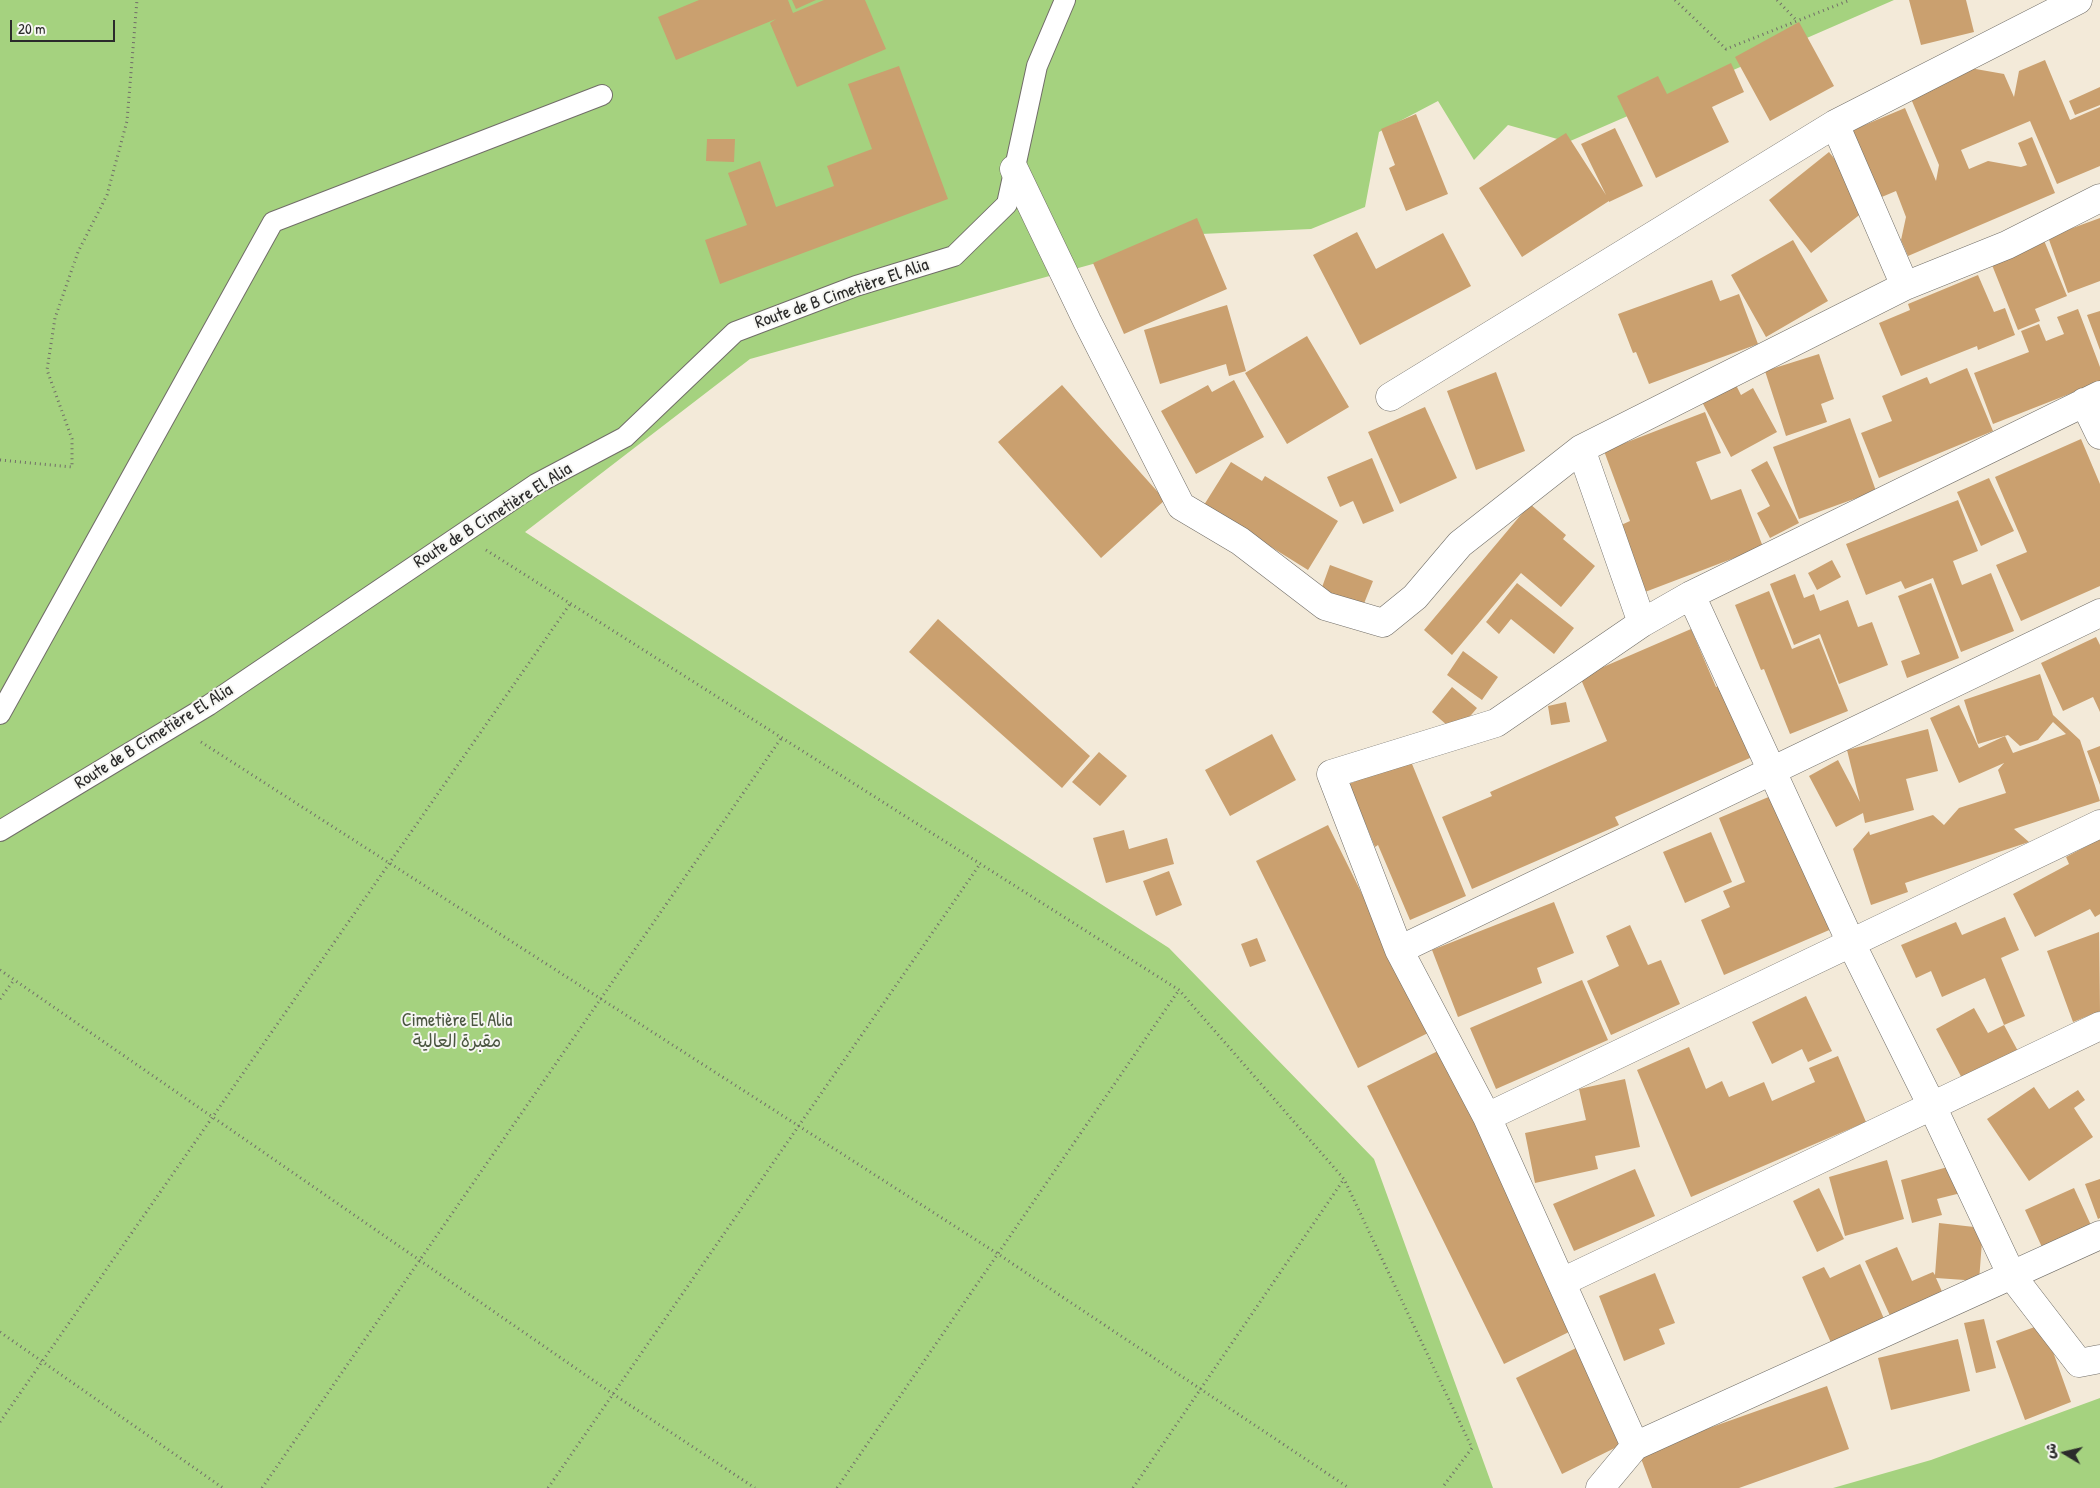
<!DOCTYPE html>
<html>
<head>
<meta charset="utf-8">
<style>
  body { margin:0 }
  #map { position:relative; width:2100px; height:1488px; overflow:hidden; background:#f3ead9; font-family:"Patrick Hand","Playpen Sans Arabic",sans-serif }
  canvas { display:block }
  .north { position:absolute; left:2040px; top:1428px; width:50px; height:50px; -webkit-text-stroke:4px #f6f6f2; paint-order:stroke; rotate:279deg; font-size:14px; font-weight:700; line-height:20px; text-align:center; color:#2b2b2b }
  .north::after { content:''; display:block; margin:auto; width:18px; height:22px; background:#2b2b2b; clip-path:polygon(50% 0,100% 100%,50% 72%,0 100%) }
  .scale { position:absolute; left:10px; top:20px; width:105px; height:22px; box-sizing:border-box; border:2px solid #2b2b2b; border-top:0; padding-left:6px; font-size:15px; line-height:18px; white-space:nowrap; color:#2b2b2b; -webkit-text-stroke:4px #f6f6f2; paint-order:stroke }
</style>
</head>
<body>
<div id="map">
<canvas width="2100" height="1488"></canvas>
<div class="north">ش</div>
<div class="scale">20 m</div>
</div>
<script>
const c = document.querySelector('canvas').getContext('2d');
c.lineJoin = 'round';
function fillPath(path, color) { c.fillStyle = color; c.fill(path, 'evenodd'); }
const toPath = rows => new Path2D(rows.map(r => 'M' + r).join(''));
function stroke(path, color, width, dash) { c.strokeStyle = color; c.lineWidth = width; c.lineCap = dash ? 'butt' : 'round'; c.setLineDash(dash || []); c.stroke(path); }
function label(font, color, halo, rows, align = 'center') {
  c.font = font + ' "Patrick Hand","Playpen Sans Arabic",sans-serif'; c.lineWidth = 4; c.setLineDash([]); c.textBaseline = 'middle'; c.strokeStyle = halo; c.fillStyle = color; for (const [text, x, y, turn = 0] of rows) {
    c.save(); c.translate(x, y); c.rotate((+turn || 0) * Math.PI / 180); c.textAlign = isNaN(turn) ? turn : align; if (halo) c.strokeText(text, 0, 0); c.fillText(text, 0, 0); c.restore();
  }
}
const green = toPath([
  [0,0,1894,0,1568,142,1508,125,1474,160,1438,101,1379,132,1365,207,1311,229,1201,234,750,359,525,532,1169,948,1374,1159,1493,1488,0,1488],
  [2100,1398,2100,1488,1833,1488,1931,1460]
]);
const building = toPath([
  [699,0,788,0,793,13,824,0,865,0,886,49,797,87,770,23,776,19,676,60,658,17],
  [792,0,816,0,796,9],
  [1909,0,1966,0,1974,32,1921,45],
  [1799,22,1834,86,1770,121,1735,57],
  [2045,60,2070,120,2100,107,2100,166,2057,184,2030,121,1961,150,1969,169,1988,161,2021,167,2027,165,2018,143,2032,137,2055,193,1908,256,1901,240,1906,217,1896,191,1877,199,1848,132,1905,108,1936,181,1939,165,1909,94,1970,68,2004,74,2014,97,2019,71],
  [1731,63,1744,92,1712,107,1729,142,1656,178,1617,96,1658,76,1667,94],
  [899,66,948,199,720,284,705,240,747,225,728,173,760,161,776,207,834,186,827,166,872,149,848,84],
  [2100,87,2100,105,2075,115,2069,101],
  [1416,114,1448,194,1406,211,1389,168,1395,165,1381,129],
  [1615,128,1643,186,1609,202,1609,201,1522,257,1479,188,1566,133,1606,195,1581,144],
  [707,139,735,139,734,162,706,161],
  [1829,152,1872,205,1811,253,1769,200],
  [1197,218,1227,289,1124,334,1093,263],
  [2100,218,2100,281,2068,293,2048,237],
  [1357,232,1376,269,1443,233,1471,286,1360,345,1313,255],
  [2043,238,2067,296,2035,309,2040,321,2018,330,1990,260],
  [1793,240,1828,301,1766,337,1731,275],
  [1978,275,1994,312,2005,308,2015,335,1978,350,1977,346,1901,376,1879,323,1910,310,1908,304],
  [1712,280,1720,301,1739,294,1758,344,1649,384,1636,352,1633,353,1618,314],
  [1227,305,1246,371,1229,376,1226,364,1160,384,1144,330],
  [2078,309,2100,367,2100,382,1993,424,1974,373,2029,352,2021,331,2039,324,2046,341,2064,334,2057,317],
  [2100,311,2100,350,2087,315],
  [1307,336,1349,407,1287,444,1245,373],
  [1819,354,1834,399,1821,404,1827,422,1786,436,1765,371],
  [1967,368,1993,431,1879,478,1861,433,1892,421,1882,396,1927,377,1930,384],
  [1496,372,1525,451,1476,470,1447,391],
  [1234,380,1264,437,1196,474,1161,411,1208,385,1212,392],
  [1734,381,1741,395,1753,388,1777,432,1731,457,1701,400],
  [1062,385,1165,500,1101,558,998,442],
  [1425,407,1457,478,1400,504,1368,432],
  [1705,412,1721,453,1696,462,1711,500,1741,489,1763,547,1645,592,1619,526,1630,521,1604,451],
  [1850,418,1876,491,1799,519,1773,447],
  [2081,439,2100,484,2100,586,2021,621,1996,565,2027,552,1995,477],
  [1372,458,1394,511,1363,524,1353,501,1340,507,1327,477],
  [1767,461,1799,523,1770,538,1757,513,1770,506,1751,470],
  [1231,462,1262,481,1265,476,1338,521,1308,570,1204,505],
  [1989,478,2014,531,1981,546,1957,492],
  [1958,500,1978,551,1953,561,1962,585,1991,573,2014,631,1961,652,1933,578,1905,589,1901,581,1866,595,1846,544],
  [1530,504,1566,535,1563,539,1595,566,1561,607,1521,573,1452,655,1424,630],
  [1832,560,1841,577,1817,590,1808,573],
  [1330,565,1373,581,1363,606,1321,590],
  [1795,574,1804,598,1814,594,1820,611,1848,600,1858,627,1872,622,1888,665,1839,684,1820,634,1794,645,1770,584],
  [1517,583,1574,628,1554,654,1511,619,1499,634,1486,622],
  [1931,583,1959,658,1907,678,1901,661,1920,654,1898,596],
  [1769,591,1792,649,1819,638,1848,711,1790,734,1764,669,1761,670,1735,605],
  [938,619,1090,756,1062,788,909,652],
  [1691,629,1716,687,1728,682,1759,754,1615,817,1619,825,1472,889,1442,817,1492,796,1490,792,1607,741,1580,677],
  [2096,637,2100,645,2100,712,2093,697,2063,711,2041,663],
  [1463,651,1498,677,1482,700,1447,675],
  [2040,674,2053,715,2080,740,2100,801,2014,829,2029,842,1905,883,1908,892,1871,905,1853,849,1869,831,1870,835,1933,815,1944,825,1959,808,2006,793,1998,770,2004,763,1959,783,1930,718,1959,705,1979,748,2005,736,2013,753,2066,734,2053,722,2038,740,2020,746,2008,735,1978,744,1964,700],
  [1452,687,1477,708,1456,733,1432,712],
  [1566,702,1570,722,1551,725,1548,706],
  [1928,729,1938,771,1906,779,1914,810,1865,823,1863,813,1836,827,1809,776,1838,760,1860,802,1847,750],
  [1272,734,1296,780,1230,816,1205,770],
  [2100,746,2100,785,2087,751],
  [1099,752,1127,776,1100,806,1072,782],
  [1410,759,1466,896,1410,920,1378,845,1375,847,1349,784],
  [1785,790,1841,925,1724,975,1701,920,1730,907,1723,891,1745,882,1719,818],
  [1328,825,1430,1032,1358,1068,1256,861],
  [1124,830,1129,849,1167,838,1174,864,1106,883,1093,838],
  [1711,832,1732,882,1685,903,1663,852],
  [2100,839,2100,914,2095,917,2090,909,2035,937,2013,894,2069,864,2066,857],
  [1169,871,1182,905,1156,916,1143,881],
  [1554,902,1574,953,1537,968,1542,983,1458,1017,1432,950],
  [2005,917,2019,950,2001,958,2025,1016,2004,1025,1985,978,1942,997,1931,971,1916,978,1901,945,1956,922,1962,935],
  [1630,925,1648,965,1661,960,1680,1004,1611,1035,1587,981,1619,966,1606,936],
  [2099,932,2100,1011,2073,1022,2047,951],
  [1257,938,1266,961,1250,967,1241,944],
  [1582,980,1608,1040,1496,1089,1470,1028],
  [1806,996,1832,1051,1808,1062,1802,1049,1772,1064,1752,1022],
  [1974,1008,1988,1033,2004,1025,2019,1053,1964,1082,1936,1029],
  [1689,1047,1706,1089,1722,1081,1729,1097,1764,1082,1772,1101,1815,1082,1809,1068,1838,1056,1866,1122,1691,1197,1637,1070],
  [1440,1050,1577,1328,1504,1364,1367,1086],
  [1625,1079,1640,1147,1595,1156,1598,1169,1535,1183,1525,1133,1586,1120,1579,1089],
  [2034,1087,2049,1109,2078,1090,2085,1100,2074,1108,2093,1137,2029,1181,1987,1119],
  [1887,1160,1904,1219,1845,1236,1829,1177],
  [1962,1163,1969,1191,1937,1199,1942,1215,1912,1223,1901,1180],
  [1635,1169,1655,1216,1574,1251,1553,1204],
  [2100,1179,2100,1218,2098,1219,2085,1184],
  [1819,1188,1844,1239,1817,1252,1793,1201],
  [2074,1188,2095,1234,2046,1256,2025,1210],
  [1939,1223,1983,1228,1979,1281,1936,1278,1944,1296,1892,1320,1865,1261,1897,1247,1912,1281,1933,1272,1935,1275],
  [1860,1264,1885,1321,1832,1345,1802,1277,1824,1267,1830,1278],
  [1655,1273,1675,1323,1659,1329,1665,1344,1624,1361,1599,1296],
  [1984,1319,1996,1368,1976,1373,1964,1323],
  [2043,1324,2071,1402,2025,1420,1996,1341],
  [1958,1339,1970,1391,1891,1410,1878,1358],
  [1578,1347,1625,1443,1562,1474,1516,1378],
  [1827,1386,1849,1449,1739,1488,1652,1488,1639,1453]
]);
const path = toPath([
  [1675,0,1726,49,1850,0],
  [1777,0,1797,21],
  [0,460,72,467,72,439,47,370,55,318,78,252,107,195,127,121,137,0],
  [486,550,1179,990,1344,1179,1472,1448,1442,1488],
  [201,742,998,1254,1349,1488],
  [0,970,613,1394,755,1488],
  [0,999,14,980],
  [0,1332,223,1488],
  [0,1422,570,604],
  [262,1488,782,737],
  [548,1488,980,864],
  [837,1488,1179,990],
  [1133,1488,1344,1179]
]);
const lane = toPath([
  [0,714,273,222,602,95],
  [0,831,209,705,536,484,625,437,735,332,856,286,954,256,1007,204,1037,66,1065,0]
]);
const street = toPath([
  [1835,124,1905,286],
  [1014,169,1087,321,1181,506,1240,541,1325,606,1383,623,1415,597,1460,544,1581,449,1905,286,2007,245,2100,198],
  [1390,397,1835,124,2078,0],
  [2084,402,2100,435],
  [1581,449,1642,623],
  [1691,595,1851,943,1932,1106,2012,1276,2079,1363,2100,1359],
  [1399,950,2100,613],
  [1487,1117,2100,824],
  [1562,1282,2100,1026],
  [1635,1446,1487,1117,1399,950,1331,774,1496,723,1642,623,1691,595,2100,395],
  [1600,1488,1635,1446,2100,1235]
]);
const streetNames = [
  ["Route de B Cimetière El Alia",842,294,-19],
  ["Route de B Cimetière El Alia",493,516,-32],
  ["Route de B Cimetière El Alia",154,737,-32]
];
const parkNames = [
  ["Cimetière El Alia",457,1021],
  ["مقبرة العالية",457,1042]
];
fillPath(green, '#a5d27f');
fillPath(building, '#caa06f');
stroke(lane, '#716e68', 22);
stroke(street, '#716e68', 29);
stroke(path, '#716e68', 3, [1, 4]);
stroke(lane, '#fff', 20);
stroke(street, '#fff', 28);
label('18px', '#2b2b2b', '#f6f6f2', streetNames);
label('18px', '#4a5540', '#f6f6f2', parkNames);
</script>
</body>
</html>
